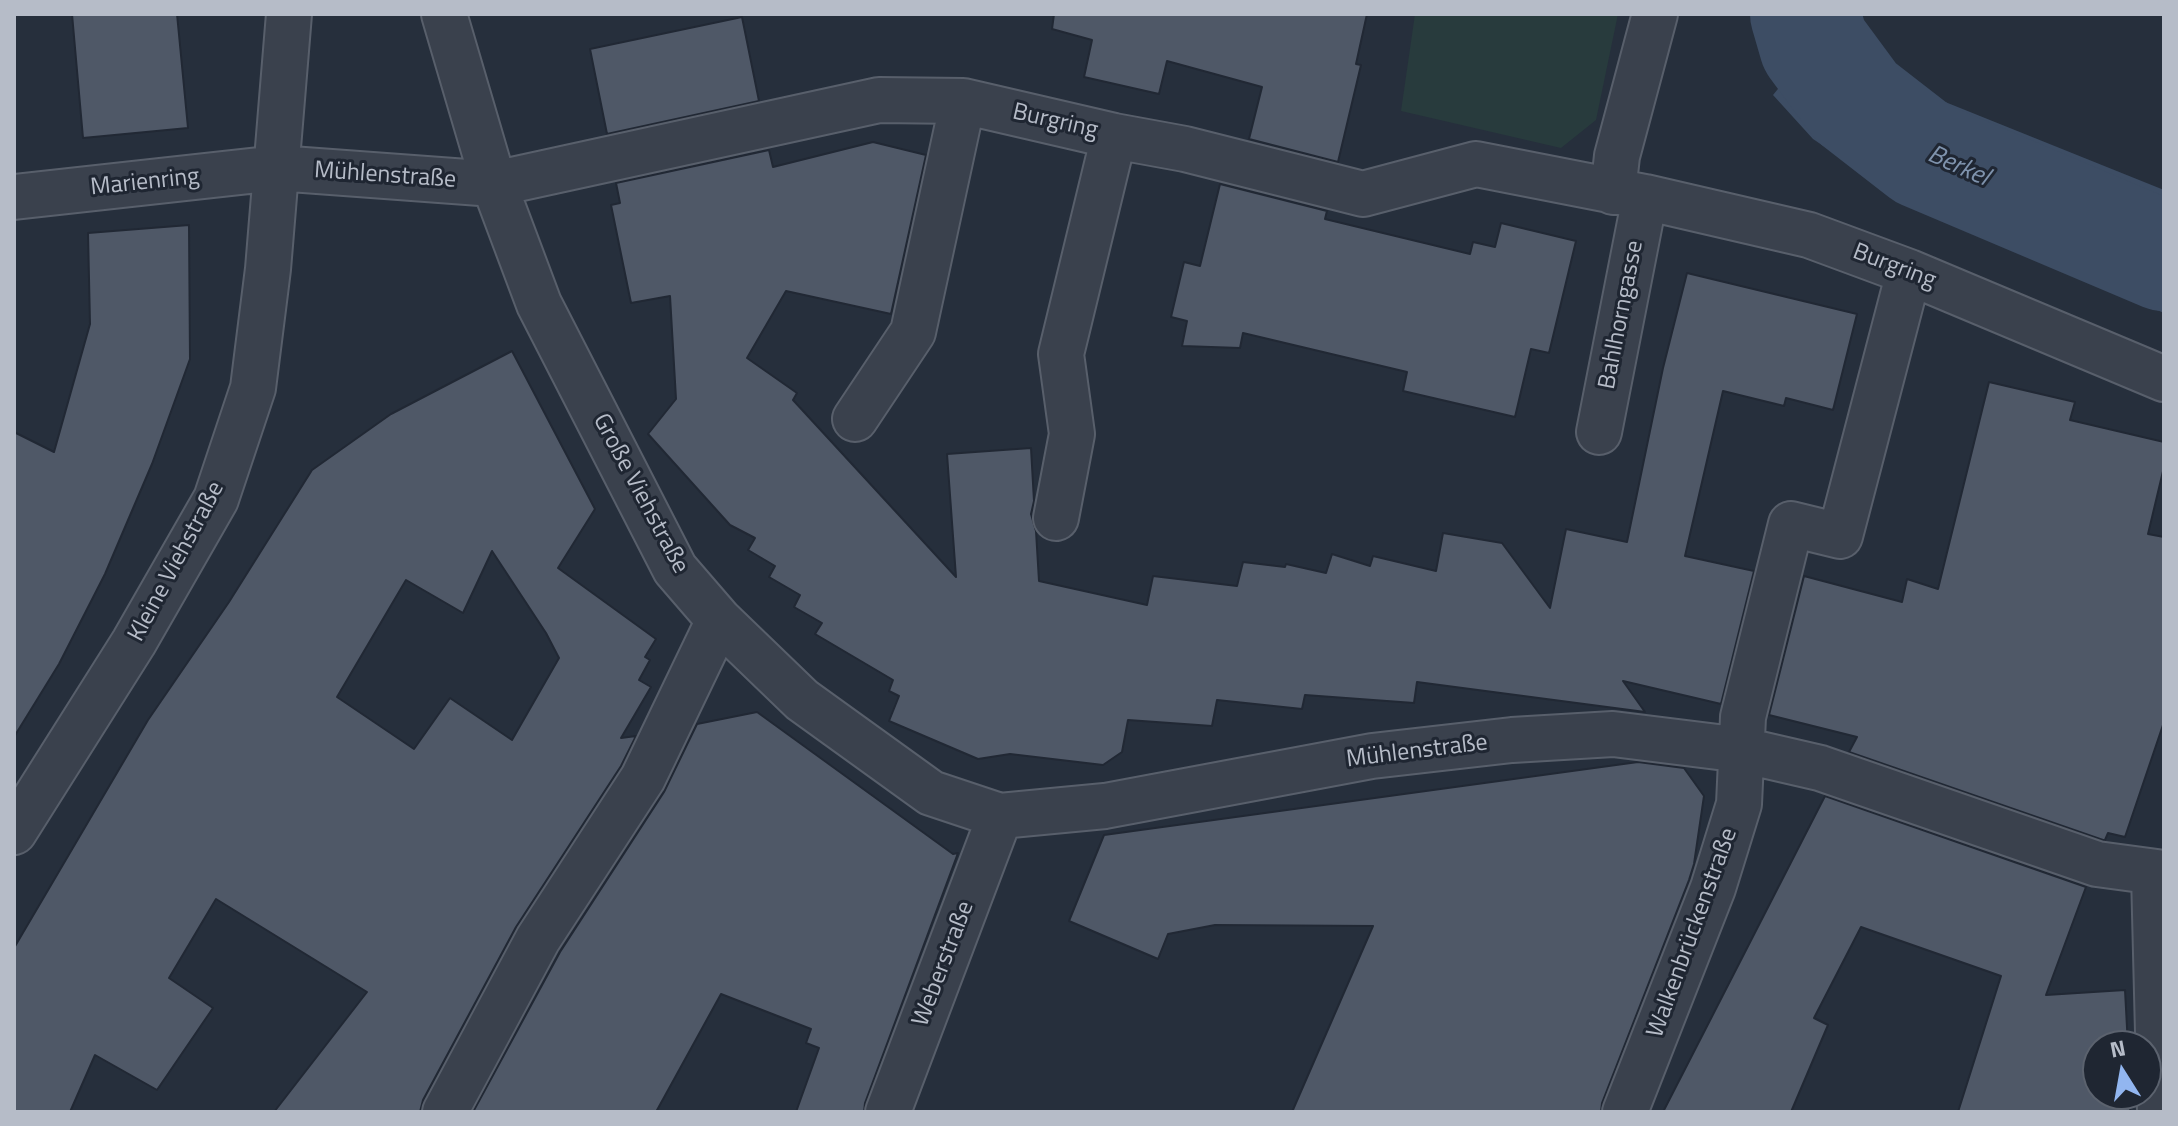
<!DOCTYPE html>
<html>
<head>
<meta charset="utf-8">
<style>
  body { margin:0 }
  #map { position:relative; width:2178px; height:1126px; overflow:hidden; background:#262f3c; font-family:"Titillium Web",sans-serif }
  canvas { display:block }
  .frame { position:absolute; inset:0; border:16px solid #b6bcc8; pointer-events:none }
  .north { position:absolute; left:2082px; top:1030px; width:80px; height:80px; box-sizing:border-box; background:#1f2632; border:2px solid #5b626e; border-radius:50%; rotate:349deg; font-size:22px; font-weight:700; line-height:32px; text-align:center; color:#b6bcc8 }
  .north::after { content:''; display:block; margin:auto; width:28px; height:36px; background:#92b6f0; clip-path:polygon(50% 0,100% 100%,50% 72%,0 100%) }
</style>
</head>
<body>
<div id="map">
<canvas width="2178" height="1126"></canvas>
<div class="frame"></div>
<div class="north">N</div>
</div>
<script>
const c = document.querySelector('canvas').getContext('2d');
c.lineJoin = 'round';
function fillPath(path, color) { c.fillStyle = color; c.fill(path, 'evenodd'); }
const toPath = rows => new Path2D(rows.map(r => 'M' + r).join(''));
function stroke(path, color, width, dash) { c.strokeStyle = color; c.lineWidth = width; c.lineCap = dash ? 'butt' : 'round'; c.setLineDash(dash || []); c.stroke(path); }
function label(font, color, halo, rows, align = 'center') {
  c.font = font + ' "Titillium Web",sans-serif'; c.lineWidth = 6; c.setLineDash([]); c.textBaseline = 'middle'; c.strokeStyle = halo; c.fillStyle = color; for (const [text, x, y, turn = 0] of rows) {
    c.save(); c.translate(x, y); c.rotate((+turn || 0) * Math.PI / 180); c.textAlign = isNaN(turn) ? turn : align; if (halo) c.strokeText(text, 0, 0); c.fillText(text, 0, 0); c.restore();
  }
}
const green = toPath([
  [1415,14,1618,14,1596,120,1561,148,1401,111]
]);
const water = toPath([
  [1851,41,1866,63,1888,79,2164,190,2164,313,1966,229,1858,169,1813,139,1773,95,1814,45]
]);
const river = toPath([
  [1805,14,1814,45,1856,102,1923,154,2164,256]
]);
const building = toPath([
  [72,14,177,14,188,128,83,138,72,14],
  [1054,14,1367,14,1356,64,1361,65,1338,162,1249,139,1262,87,1167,61,1159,94,1084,77,1092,40,1052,29,1054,14],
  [742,17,759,101,607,134,590,49,742,17],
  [873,142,926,155,891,314,786,291,747,358,797,393,793,400,956,577,947,454,1031,448,1034,501,1031,514,1036,531,1039,581,1147,605,1153,576,1237,586,1243,562,1285,567,1286,564,1326,573,1332,554,1370,566,1373,556,1436,571,1443,533,1502,543,1550,608,1566,529,1627,542,1663,368,1687,273,1857,314,1833,410,1786,398,1784,406,1723,391,1685,556,1754,571,1721,704,1623,681,1645,712,1417,682,1414,703,1305,695,1302,709,1217,700,1212,726,1128,720,1122,752,1103,765,1010,754,978,759,889,721,899,696,889,691,893,680,815,634,822,623,794,607,800,595,769,577,775,566,748,550,755,538,730,525,648,434,676,399,670,296,631,303,611,205,620,203,616,183,769,150,773,167,873,142],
  [1220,184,1327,211,1325,219,1470,254,1473,242,1495,247,1501,223,1576,241,1549,353,1531,349,1515,417,1403,391,1407,372,1243,333,1240,348,1182,346,1187,321,1171,317,1184,262,1200,266,1220,184],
  [189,225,190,359,152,464,105,574,59,664,14,737,14,432,54,452,90,324,88,233,189,225],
  [512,351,595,509,558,568,656,639,645,657,650,660,639,680,651,687,621,738,636,736,621,766,516,927,423,1100,420,1112,274,1112,367,992,216,899,169,978,213,1008,157,1090,95,1055,70,1112,14,1112,14,948,148,720,229,602,312,470,391,414,512,351],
  [492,551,546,633,559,658,512,740,450,698,414,749,337,697,406,580,463,613,492,551],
  [1989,382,2075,402,2070,420,2164,442,2164,467,2148,534,2164,537,2164,722,2125,837,2108,833,2105,840,2103,840,1849,752,1857,737,1769,715,1804,576,1902,602,1907,579,1938,589,1989,382],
  [757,712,953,854,958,853,865,1103,864,1112,796,1112,819,1048,806,1043,811,1029,721,994,656,1112,473,1112,560,952,664,792,697,724,757,712],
  [1638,762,1684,768,1704,796,1694,864,1689,880,1602,1103,1601,1112,1292,1112,1373,926,1215,925,1168,934,1158,959,1069,921,1104,835,1638,762],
  [1825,796,2086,887,2046,995,2125,990,2128,1046,2098,1046,2098,1094,2130,1094,2130,1112,1958,1112,2001,976,1861,927,1814,1018,1828,1025,1791,1112,1663,1112,1825,796]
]);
const minor = toPath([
  [444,14,494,184,539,304,675,569,719,620,802,700,931,793,1000,816,1105,806,1372,756,1512,740,1613,734,1742,750,1820,768,2097,864,2164,873],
  [1613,192,1617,156,1655,14],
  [14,197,277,168,494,184,879,100,963,101,1114,136,1185,149,1363,194,1476,164,1645,197,1809,235,1909,272,2164,379],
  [855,419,913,332,963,101],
  [1599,432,1645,197],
  [1056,518,1072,434,1061,354,1114,136],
  [14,832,134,642,216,499,253,388,268,269,289,14],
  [2154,874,2160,1112],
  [445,1112,538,939,643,778,719,620],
  [888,1112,1000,816],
  [1625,1112,1713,888,1739,804,1743,717,1791,524,1840,536,1909,272]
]);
const streetNames = [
  ["Burgring",1055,122,13],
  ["Mühlenstraße",385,176,4],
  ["Marienring",145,183,-6],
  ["Burgring",1894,267,21],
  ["Bahlhorngasse",1622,315,-79],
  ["Große Viehstraße",640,494,62],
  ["Kleine Viehstraße",177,562,-62],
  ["Mühlenstraße",1417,752,-7],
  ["Walkenbrückenstraße",1693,933,-70],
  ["Weberstraße",944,964,-69]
];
const waterNames = [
  ["Berkel",1958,167,24]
];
fillPath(green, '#283b3d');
fillPath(water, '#3d4d64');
stroke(river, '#3d4d64', 110);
fillPath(building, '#4f5867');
stroke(building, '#212834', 2);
stroke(minor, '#585f6b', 48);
stroke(minor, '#3a414d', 44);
label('24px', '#b6bcc8', '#1f2632', streetNames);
label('italic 26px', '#7f93ad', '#1f2632', waterNames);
</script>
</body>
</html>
